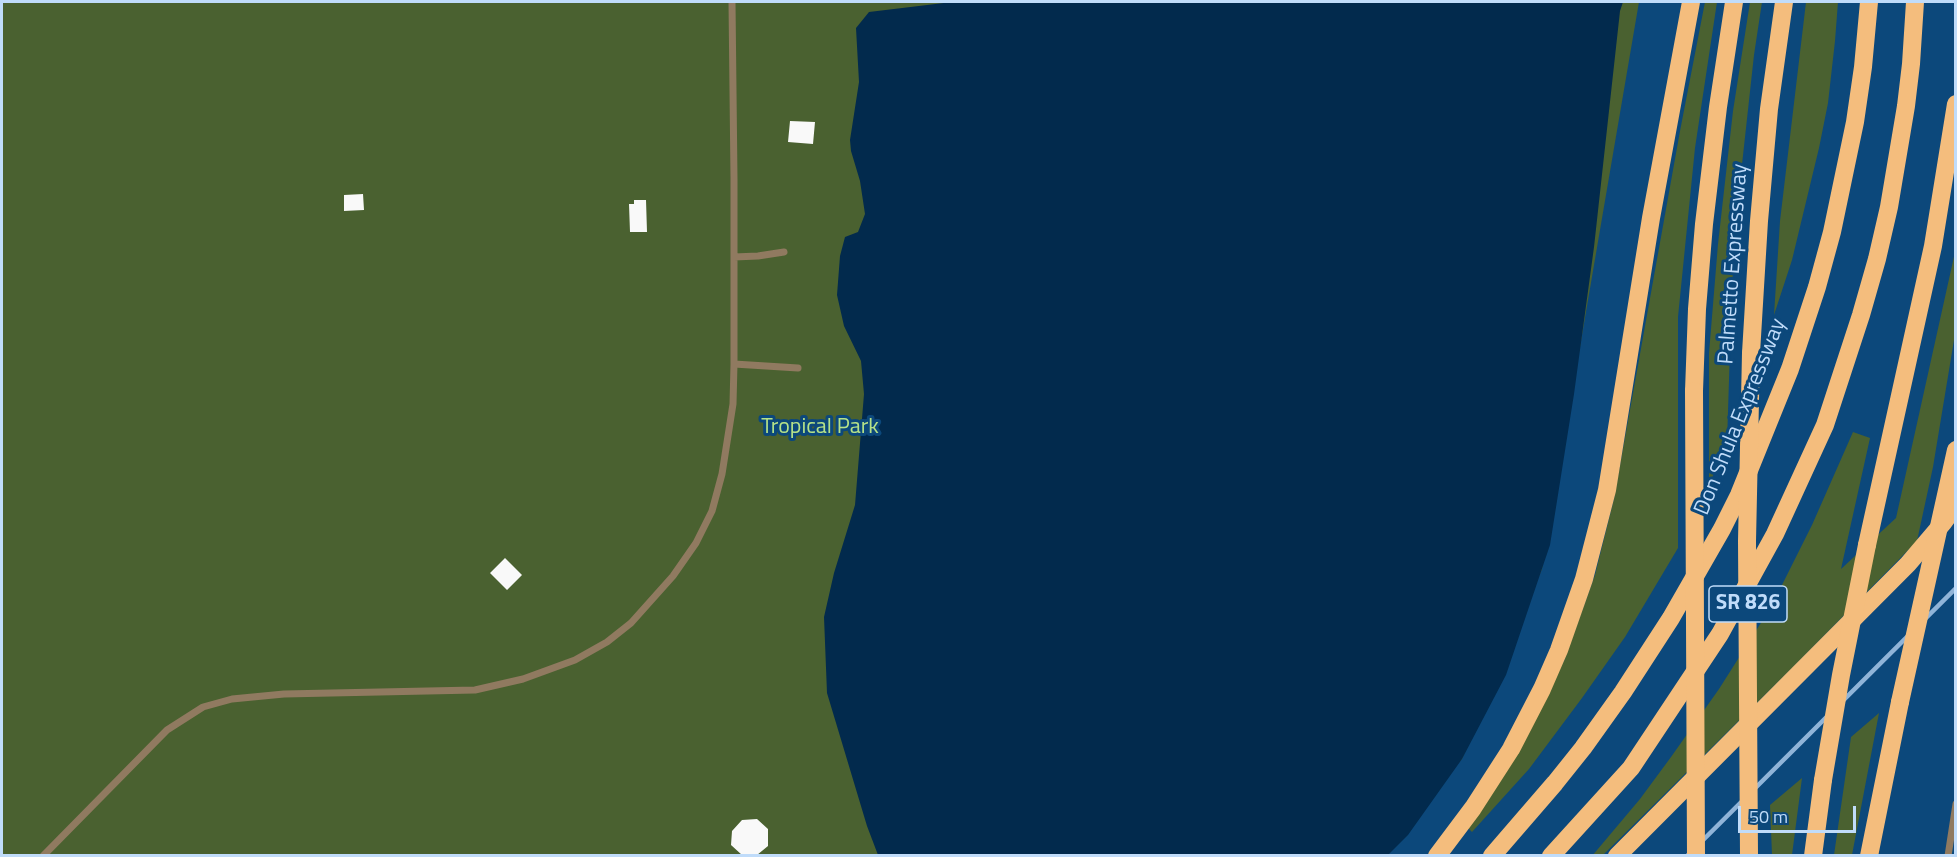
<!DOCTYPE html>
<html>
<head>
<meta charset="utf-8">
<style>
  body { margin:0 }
  #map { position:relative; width:1957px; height:857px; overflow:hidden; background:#0c487b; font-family:"Titillium Web",sans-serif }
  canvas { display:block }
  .frame { position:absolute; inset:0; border:3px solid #c0dcfa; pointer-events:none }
  .scale { position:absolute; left:1738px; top:806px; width:118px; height:27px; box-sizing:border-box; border:3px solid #c0dcfa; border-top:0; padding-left:8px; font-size:18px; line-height:21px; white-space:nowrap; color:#c0dcfa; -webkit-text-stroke:4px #0c487b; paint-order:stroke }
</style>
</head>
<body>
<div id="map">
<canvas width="1957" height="857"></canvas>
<div class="frame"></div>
<div class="scale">50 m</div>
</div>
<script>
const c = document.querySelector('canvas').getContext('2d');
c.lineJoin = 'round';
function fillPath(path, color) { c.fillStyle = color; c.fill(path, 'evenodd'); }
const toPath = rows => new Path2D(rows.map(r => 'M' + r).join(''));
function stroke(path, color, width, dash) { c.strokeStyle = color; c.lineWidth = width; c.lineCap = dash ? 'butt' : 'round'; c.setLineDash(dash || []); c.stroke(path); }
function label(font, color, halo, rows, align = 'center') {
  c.font = font + ' "Titillium Web",sans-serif'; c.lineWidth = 6; c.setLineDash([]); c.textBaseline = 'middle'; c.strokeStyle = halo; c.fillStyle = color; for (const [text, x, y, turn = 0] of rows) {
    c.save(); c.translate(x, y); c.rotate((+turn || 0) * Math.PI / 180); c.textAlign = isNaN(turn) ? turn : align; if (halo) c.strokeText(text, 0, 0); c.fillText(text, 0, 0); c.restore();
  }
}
const green = toPath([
  [2,2,1639,2,1542,569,1462,759,1377,855,2,856],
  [1705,2,1717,2,1695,148,1678,317,1678,548,1625,637,1582,698,1529,769,1472,832,1468,828,1564,661,1595,575,1614,499,1680,131],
  [1750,2,1762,2,1754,55,1738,201,1732,286,1727,443,1709,485,1709,353,1718,244,1733,111],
  [1806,2,1838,2,1835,41,1828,103,1819,148,1792,260,1774,315,1780,221],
  [1955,252,1955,334,1933,467,1917,541,1793,667,1603,855,1592,856,1640,799,1671,757,1719,689,1771,607,1812,525,1853,432,1870,438,1841,569,1896,518],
  [1879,713,1852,855,1834,855,1851,737],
  [1802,778,1792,855,1772,855,1770,805]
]);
const water = toPath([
  [952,2,1623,2,1620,11,1594,247,1574,394,1550,545,1506,675,1462,759,1408,835,1388,855,878,855,867,826,827,693,824,617,834,573,855,505,864,394,861,361,844,326,837,295,840,256,845,237,858,232,865,214,860,181,851,151,850,140,859,82,856,28,869,12]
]);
const building = toPath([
  [790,121,815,122,813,144,788,142],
  [363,194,364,210,344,211,344,195],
  [634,200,646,200,647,232,630,232,629,204,634,204],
  [505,558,522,575,507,590,490,573],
  [757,819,768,829,768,846,757,855,742,855,731,845,732,831,742,820]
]);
const service = toPath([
  [734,257,758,256,784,252],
  [734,364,798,368],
  [43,856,167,730,203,707,232,699,284,694,475,690,523,679,575,660,607,642,631,623,673,576,696,543,712,511,722,474,733,404,734,364,734,179,732,2],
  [1948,856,1956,804]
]);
const motorway = toPath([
  [1751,353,1759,221,1769,109,1784,2],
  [1694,391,1697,309,1704,224,1718,107,1734,2],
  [1867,545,1933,246,1956,104],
  [1437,856,1473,808,1511,749,1542,689,1559,650,1584,579,1607,490,1651,218,1691,2],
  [1492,856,1555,783,1583,748,1623,692,1671,618,1722,529,1739,495,1790,369,1817,287,1832,232,1855,122,1863,67,1869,2],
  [1551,856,1631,768,1720,634,1775,534,1825,425,1861,315,1877,259,1889,207,1906,106,1911,64,1915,2],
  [1617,856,1908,564,1943,523,1956,505],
  [1813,856,1823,780],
  [1869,856,1900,702]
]);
const rail = toPath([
  [1687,856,1956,588]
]);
const motorwayBridge = toPath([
  [1694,391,1696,856],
  [1900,702,1956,450],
  [1823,780,1841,675,1867,545],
  [1749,855,1747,541,1751,353]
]);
const shields = [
  [1748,604,78]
];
const shieldNames = [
  ["SR 826",1748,604]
];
const streetNames = [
  ["Palmetto Expressway",1734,264,-86],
  ["Don Shula Expressway",1741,417,-68]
];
const parkNames = [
  ["Tropical Park",820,428]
];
fillPath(green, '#4a6130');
fillPath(water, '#022a4d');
fillPath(building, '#f9f9f9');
stroke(service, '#907a60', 7);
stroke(motorway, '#f4bd7d', 18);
stroke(rail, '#90b4d8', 4.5);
stroke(motorwayBridge, '#f4bd7d', 18);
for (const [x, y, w] of shields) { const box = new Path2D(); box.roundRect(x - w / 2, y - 18, w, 36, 4.5); c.fillStyle = '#0c487b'; c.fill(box); stroke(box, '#c0dcfa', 1.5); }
label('bold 21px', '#c0dcfa', null, shieldNames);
label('22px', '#c0dcfa', '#0c487b', streetNames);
label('22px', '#b6e288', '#0c487b', parkNames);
</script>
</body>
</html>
